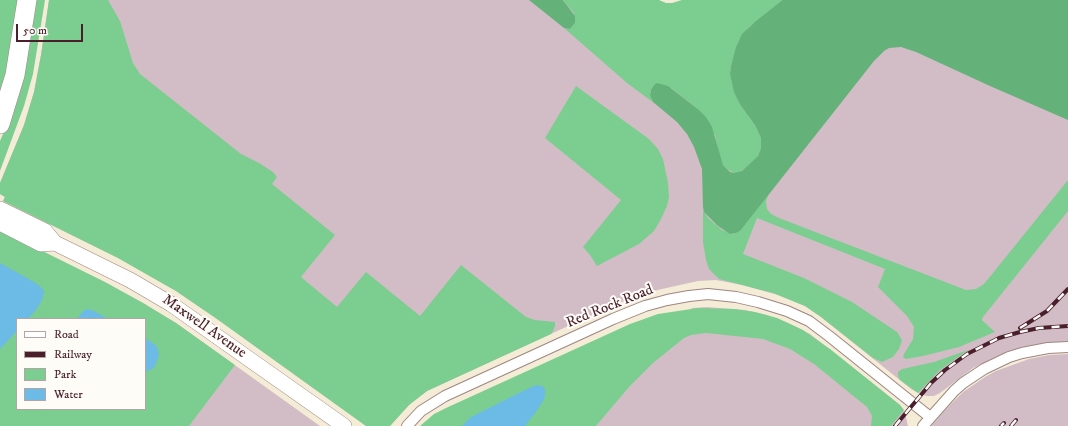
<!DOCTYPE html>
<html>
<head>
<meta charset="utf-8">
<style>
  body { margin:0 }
  #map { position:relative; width:1068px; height:426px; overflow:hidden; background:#f4ecd7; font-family:"IM FELL DW Pica",serif }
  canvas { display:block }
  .legend { position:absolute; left:16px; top:318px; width:130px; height:92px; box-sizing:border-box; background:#fdfcf7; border:1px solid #b5a4a5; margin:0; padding:5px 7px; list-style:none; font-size:12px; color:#4a1f2b }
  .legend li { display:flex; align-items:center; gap:8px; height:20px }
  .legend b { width:20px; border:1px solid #b5a4a5 }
  .scale { position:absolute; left:16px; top:24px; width:67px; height:18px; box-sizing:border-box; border:2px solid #4a1f2b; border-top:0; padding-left:5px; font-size:12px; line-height:14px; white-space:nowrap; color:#4a1f2b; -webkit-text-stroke:3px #fdfcf7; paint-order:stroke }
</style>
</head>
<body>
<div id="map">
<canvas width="1068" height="426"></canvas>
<ul class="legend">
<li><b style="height:5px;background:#fff"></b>Road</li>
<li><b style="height:5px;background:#4a1f2b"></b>Railway</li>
<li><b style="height:11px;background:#7cce90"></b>Park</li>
<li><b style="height:11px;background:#6cbae6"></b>Water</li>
</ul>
<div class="scale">50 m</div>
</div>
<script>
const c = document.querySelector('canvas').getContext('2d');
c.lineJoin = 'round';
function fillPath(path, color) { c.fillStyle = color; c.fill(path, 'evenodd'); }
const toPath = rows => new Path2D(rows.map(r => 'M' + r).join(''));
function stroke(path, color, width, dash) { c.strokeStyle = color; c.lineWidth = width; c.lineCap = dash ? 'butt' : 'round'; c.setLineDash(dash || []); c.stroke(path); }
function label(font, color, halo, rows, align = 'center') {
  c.font = font + ' "IM FELL DW Pica",serif'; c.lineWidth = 4; c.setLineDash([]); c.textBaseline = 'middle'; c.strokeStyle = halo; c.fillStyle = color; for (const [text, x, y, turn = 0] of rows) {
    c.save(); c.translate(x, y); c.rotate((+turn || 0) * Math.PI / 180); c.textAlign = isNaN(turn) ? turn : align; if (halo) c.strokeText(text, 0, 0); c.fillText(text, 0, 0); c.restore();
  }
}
const industrial = toPath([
  [49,0,537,0,887,32,1068,113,1068,341,1023,347,1006,352,973,368,940,393,934,396,927,396,918,393,911,389,821,317,805,306,778,295,742,285,716,280,698,281,653,291,616,304,427,391,409,405,390,426,366,426,217,319,176,291,118,258,3,201,5,197,0,194,0,183,24,125,34,92,41,55],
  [103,281,143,303,176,323,320,426,0,426,17,409,145,409,145,319],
  [707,307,745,310,767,315,786,322,810,334,900,405,905,413,908,426,590,426,692,308],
  [1068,354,1068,426,931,426,945,410,963,392,985,377,996,371,1029,359,1049,355]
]);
const green = toPath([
  [0,0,21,0,0,105],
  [34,0,45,0,33,74,24,106,0,171,0,141,6,127],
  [49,0,108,0,120,21,133,63,140,74,241,154,259,163,273,172,277,177,272,184,335,235,301,277,337,307,366,272,420,316,461,265,526,317,535,320,555,322,555,326,553,331,551,334,427,391,409,405,390,426,366,426,217,319,176,291,118,258,3,201,5,197,0,194,0,183,24,125,34,92,41,55],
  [563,0,659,0,666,3,672,3,682,0,782,0,748,28,738,42,731,66,730,74,741,106,755,125,761,138,761,148,758,156,746,168,738,173,734,173,727,169,723,165,720,157,715,135,699,110,671,88,654,85,650,92,653,102,658,106,627,83,564,28,570,29,575,23,574,13],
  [576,86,649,139,658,149,663,159,668,183,669,197,667,206,661,219,654,231,639,244,597,266,590,255,583,247,621,200,545,138],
  [1068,180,1068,211,983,317,982,320,984,322,995,332,959,347,923,356,906,359,903,357,904,354,913,339,914,327,907,316,878,287,885,269,757,218,743,254,804,278,852,302,897,332,902,340,899,349,893,357,882,362,873,358,821,317,805,306,773,293,719,279,709,269,706,260,703,242,703,203,703,210,708,218,722,230,733,234,740,231,768,195,766,202,767,209,771,214,779,218,966,290,976,289,984,284],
  [0,230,103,281,143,303,176,323,235,365,189,426,0,426],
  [17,319,145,319,145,409,17,409],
  [698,308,735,309,755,312,777,318,803,330,830,349,900,405,904,410,891,426,871,426,872,416,867,407,814,364,790,349,763,339,706,333,691,335,684,338,653,363,629,387,596,426,420,426,434,414,446,408,630,324,658,314],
  [968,350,940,370,918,393,900,380,898,376,898,372,902,369,934,362]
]);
const forest = toPath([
  [529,0,563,0,575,16,575,23,570,29,564,28],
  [782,0,1068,0,1068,120,990,86,916,52,901,47,889,48,884,51,874,61,740,231,736,233,730,234,718,226,704,212,703,207,702,169,694,147,687,134,677,122,653,102,650,95,651,90,654,85,657,83,668,86,699,110,706,117,712,127,723,165,730,172,734,173,742,171,758,156,761,148,761,138,755,125,741,106,734,92,730,74,731,66,736,47,742,34,756,21]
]);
const water = toPath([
  [0,263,34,282,41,287,44,292,42,300,36,310,28,319,17,319,17,331,0,349],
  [88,309,94,311,108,319,77,319,83,311],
  [145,338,154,344,157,347,159,355,155,366,152,369,145,372],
  [537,385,542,386,545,389,545,397,538,409,525,426,462,426,471,417,529,388]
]);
const street = toPath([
  [407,426,421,411,445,396,613,319,645,306,667,300,689,296,708,294,736,297,758,302,787,311,809,321,829,336,930,417],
  [923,426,954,391,963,383,984,369,1009,357,1022,353,1048,348,1068,347]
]);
const secondary = toPath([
  [0,209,45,231,55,243,130,280,171,304,344,426],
  [0,223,41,244,55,243]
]);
const highway = toPath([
  [0,124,15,75,27,0]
]);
const rail = toPath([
  [1020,328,1047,311,1068,289],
  [895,426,931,383,945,370,967,354,999,338,1020,332,1039,328,1068,326],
  [1001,426,1004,423],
  [1011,426,1016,420]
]);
const streetNames = [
  ["Red Rock Road",610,307,-22],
  ["Maxwell Avenue",204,327,35]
];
fillPath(industrial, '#d2bdc6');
fillPath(green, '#7cce90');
fillPath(forest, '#65b17a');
fillPath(water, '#6cbae6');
stroke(street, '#9f8681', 12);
stroke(secondary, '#9f8681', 16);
stroke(highway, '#9f8681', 20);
stroke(street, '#fff', 10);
stroke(secondary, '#fff', 15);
stroke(highway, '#fff', 19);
stroke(rail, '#4a1f2b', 4);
stroke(rail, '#fdfcf7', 2.5, [8]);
label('15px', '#4a1f2b', '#fdfcf7', streetNames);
</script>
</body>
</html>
